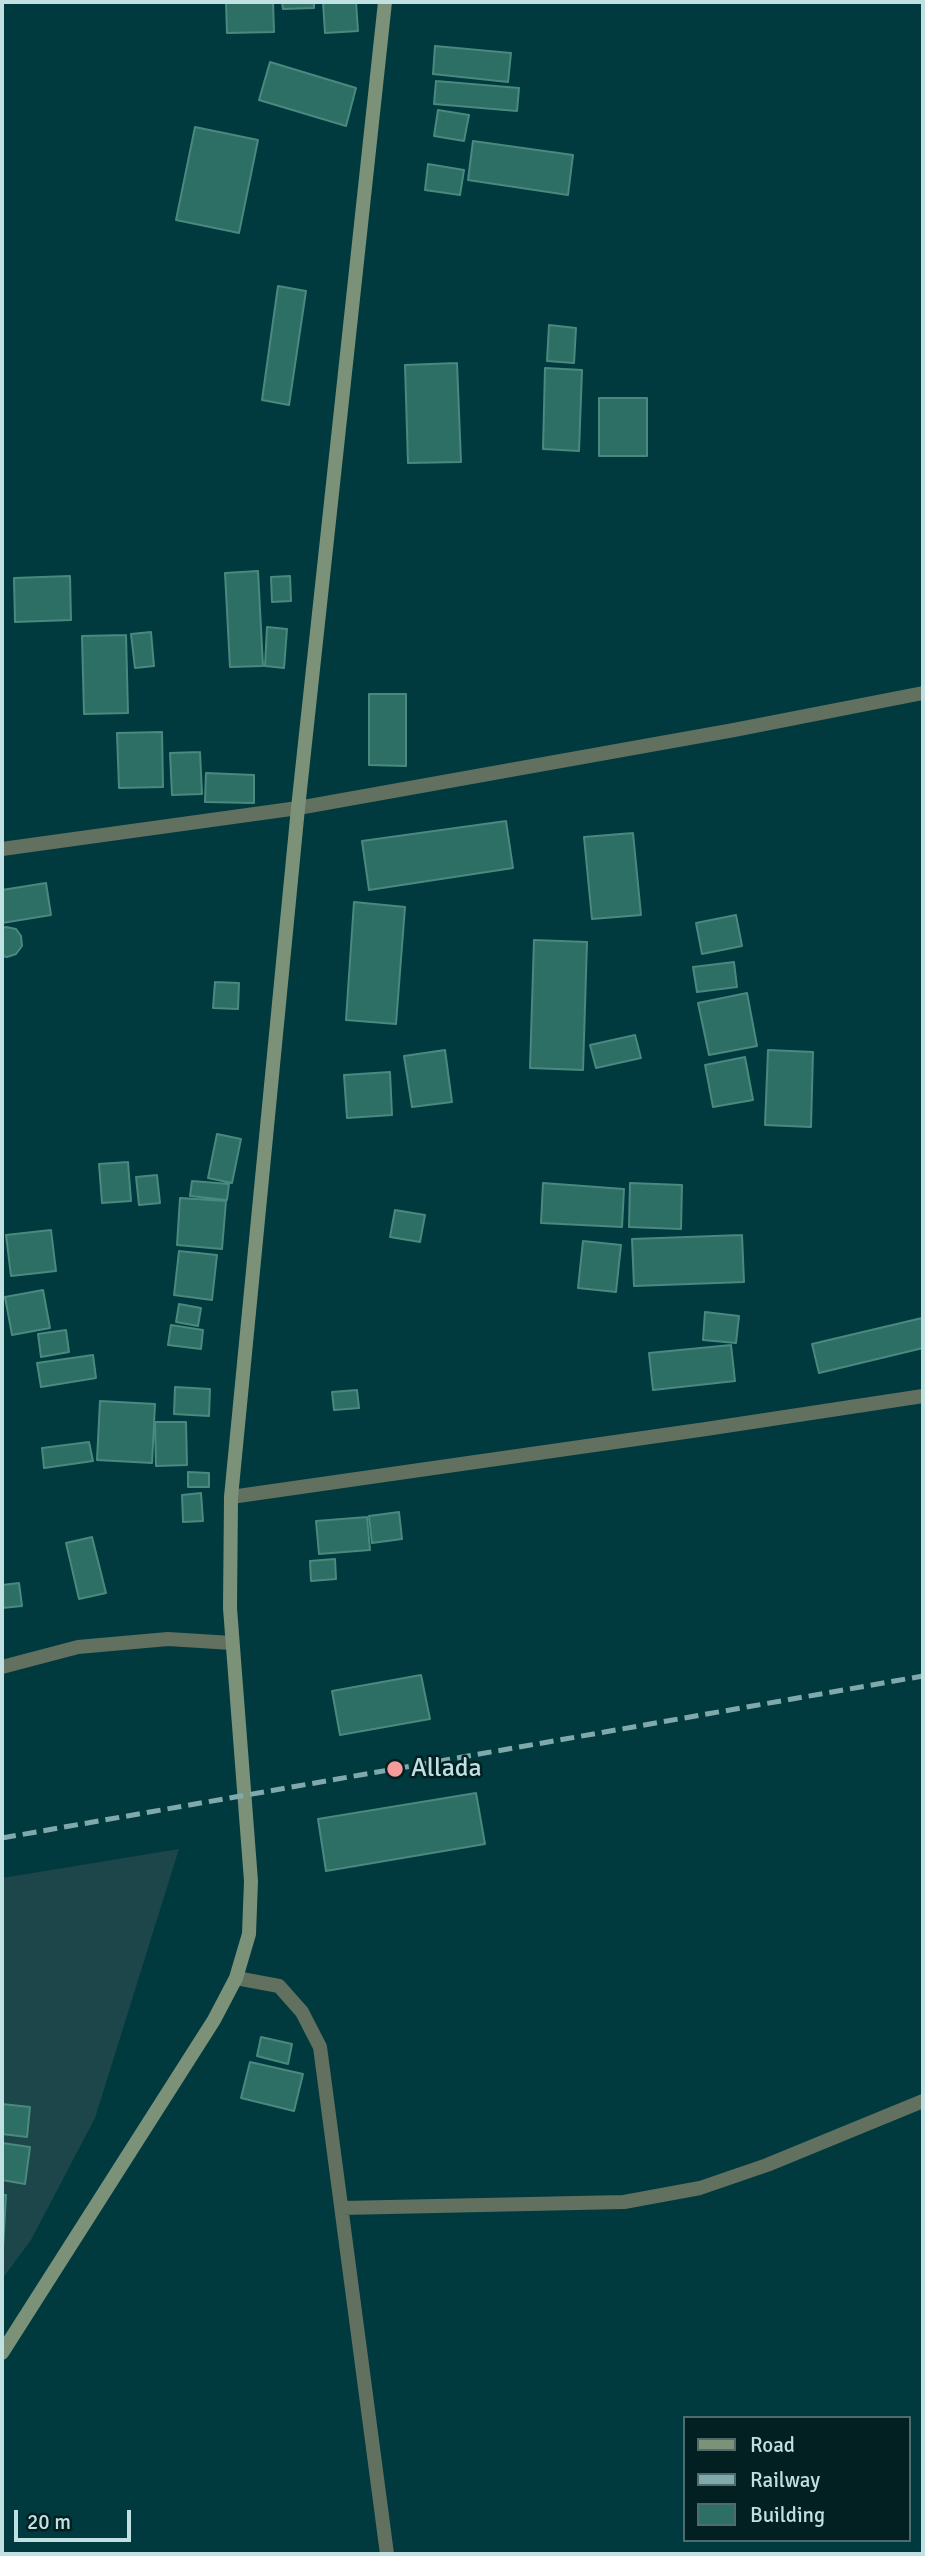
<!DOCTYPE html>
<html>
<head>
<meta charset="utf-8">
<style>
  body { margin:0 }
  #map { position:relative; width:925px; height:2556px; overflow:hidden; background:#003a3e; font-family:Signika,sans-serif }
  canvas { display:block }
  .frame { position:absolute; inset:0; border:4px solid #c0e0e2; pointer-events:none }
  .legend { position:absolute; left:683px; top:2416px; width:228px; height:126px; box-sizing:border-box; background:#021f21; border:2px solid #4e6c6e; margin:0; padding:9px 12px; list-style:none; font-size:21px; color:#c0e0e2 }
  .legend li { display:flex; align-items:center; gap:14px; height:35px }
  .legend b { width:35px; border:2px solid #4e6c6e }
  .scale { position:absolute; left:14px; top:2510px; width:117px; height:32px; box-sizing:border-box; border:4px solid #c0e0e2; border-top:0; padding-left:9px; font-size:21px; line-height:24px; white-space:nowrap; color:#c0e0e2; -webkit-text-stroke:5px #021f21; paint-order:stroke }
</style>
</head>
<body>
<div id="map">
<canvas width="925" height="2556"></canvas>
<div class="frame"></div>
<ul class="legend">
<li><b style="height:9px;background:#7c9278"></b>Road</li>
<li><b style="height:9px;background:#80a9ab"></b>Railway</li>
<li><b style="height:19px;background:#2d6f64"></b>Building</li>
</ul>
<div class="scale">20 m</div>
</div>
<script>
const c = document.querySelector('canvas').getContext('2d');
c.lineJoin = 'round';
function fillPath(path, color) { c.fillStyle = color; c.fill(path, 'evenodd'); }
const toPath = rows => new Path2D(rows.map(r => 'M' + r).join(''));
function stroke(path, color, width, dash) { c.strokeStyle = color; c.lineWidth = width; c.lineCap = dash ? 'butt' : 'round'; c.setLineDash(dash || []); c.stroke(path); }
function label(font, color, halo, rows, align = 'center') {
  c.font = font + ' Signika,sans-serif'; c.lineWidth = 5; c.setLineDash([]); c.textBaseline = 'middle'; c.strokeStyle = halo; c.fillStyle = color; for (const [text, x, y, turn = 0] of rows) {
    c.save(); c.translate(x, y); c.rotate((+turn || 0) * Math.PI / 180); c.textAlign = isNaN(turn) ? turn : align; if (halo) c.strokeText(text, 0, 0); c.fillText(text, 0, 0); c.restore();
  }
}
const built = toPath([
  [179,1849,95,2118,31,2240,2,2279,2,1878]
]);
const building = toPath([
  [226,2,273,2,274,32,227,33,226,2],
  [282,2,314,2,314,8,283,9,282,2],
  [323,2,356,2,358,31,325,33,323,2],
  [435,46,511,53,508,82,433,74,435,46],
  [270,62,356,88,346,126,259,100,270,62],
  [436,81,519,88,517,111,434,104,436,81],
  [438,110,469,115,464,141,434,136,438,110],
  [195,127,258,140,239,233,176,220,195,127],
  [473,141,573,155,568,195,468,180,473,141],
  [428,164,464,170,460,195,425,190,428,164],
  [278,286,306,291,289,405,262,400,278,286],
  [549,325,576,328,574,363,547,361,549,325],
  [457,363,461,462,408,463,405,365,457,363],
  [545,368,582,370,579,451,543,449,545,368],
  [599,398,647,398,647,456,599,456,599,398],
  [258,571,263,666,230,667,225,573,258,571],
  [70,576,71,620,15,622,14,578,70,576],
  [290,576,291,601,272,602,271,577,290,576],
  [267,627,287,629,284,668,265,666,267,627],
  [151,632,154,666,135,668,131,634,151,632],
  [126,635,128,713,84,714,82,636,126,635],
  [369,694,406,694,406,766,369,765,369,694],
  [162,732,163,787,119,788,117,733,162,732],
  [200,752,202,794,172,795,170,753,200,752],
  [206,773,254,775,254,803,205,802,206,773],
  [506,821,513,868,369,890,362,841,506,821],
  [633,833,641,915,592,919,584,837,633,833],
  [46,883,51,915,2,923,2,890,46,883],
  [354,902,405,907,396,1024,346,1020,354,902],
  [736,915,742,946,702,954,696,923,736,915],
  [6,927,16,929,21,936,22,946,16,954,7,957,2,956,2,928,6,927],
  [534,940,587,942,583,1070,530,1068,534,940],
  [734,962,737,987,697,992,693,967,734,962],
  [215,982,239,983,238,1009,213,1008,215,982],
  [747,993,757,1046,709,1055,698,1003,747,993],
  [635,1035,641,1058,596,1068,590,1045,635,1035],
  [445,1050,452,1102,412,1107,404,1056,445,1050],
  [768,1050,813,1052,811,1127,765,1125,768,1050],
  [745,1057,753,1100,713,1107,705,1065,745,1057],
  [390,1072,392,1115,347,1118,344,1075,390,1072],
  [217,1134,241,1139,232,1183,208,1178,217,1134],
  [128,1162,131,1201,102,1203,99,1164,128,1162],
  [157,1175,160,1203,139,1205,136,1177,157,1175],
  [192,1181,229,1184,227,1200,190,1196,192,1181],
  [543,1183,624,1189,622,1227,541,1223,543,1183],
  [630,1183,682,1185,681,1229,629,1227,630,1183],
  [180,1198,226,1201,222,1249,177,1245,180,1198],
  [395,1210,425,1215,420,1242,390,1237,395,1210],
  [51,1230,56,1271,11,1276,6,1235,51,1230],
  [742,1235,744,1282,634,1286,632,1239,742,1235],
  [583,1241,621,1245,616,1292,578,1288,583,1241],
  [179,1251,217,1255,212,1300,174,1295,179,1251],
  [43,1290,50,1328,12,1335,5,1297,43,1290],
  [179,1304,201,1308,198,1326,176,1322,179,1304],
  [705,1312,739,1316,736,1343,703,1340,705,1312],
  [922,1318,923,1348,819,1373,812,1344,922,1318],
  [171,1325,203,1330,201,1349,168,1345,171,1325],
  [66,1330,69,1352,41,1357,38,1334,66,1330],
  [731,1345,735,1381,653,1390,649,1353,731,1345],
  [93,1355,96,1378,41,1387,37,1363,93,1355],
  [175,1387,210,1389,209,1416,174,1414,175,1387],
  [357,1390,359,1408,334,1410,332,1392,357,1390],
  [100,1401,155,1404,152,1463,97,1460,100,1401],
  [155,1422,186,1422,187,1465,156,1466,155,1422],
  [89,1442,93,1461,44,1468,42,1448,89,1442],
  [188,1472,209,1473,209,1487,188,1487,188,1472],
  [201,1493,203,1521,183,1522,182,1495,201,1493],
  [399,1512,402,1539,372,1543,369,1516,399,1512],
  [367,1517,370,1550,319,1554,316,1521,367,1517],
  [92,1537,106,1593,79,1599,66,1543,92,1537],
  [335,1559,336,1579,311,1581,310,1561,335,1559],
  [19,1583,22,1606,2,1608,2,1585,19,1583],
  [421,1675,430,1719,340,1735,332,1691,421,1675],
  [476,1793,485,1844,326,1871,318,1819,476,1793],
  [261,2037,292,2044,288,2064,257,2056,261,2037],
  [250,2062,303,2074,294,2111,241,2098,250,2062],
  [2,2104,30,2107,27,2137,2,2134,2,2104],
  [2,2143,30,2147,25,2184,2,2180,2,2143],
  [2,2195,6,2195,3,2248,2,2248,2,2195]
]);
const minor = toPath([
  [2,849,298,808,734,730,923,693],
  [231,1497,706,1429,923,1396],
  [2,1667,78,1647,168,1639,232,1643],
  [236,1978,279,1986,302,2012,320,2047,387,2554],
  [342,2208,624,2202,700,2188,767,2165,923,2101]
]);
const secondary = toPath([
  [2,2353,214,2020,236,1978,249,1934,251,1881,230,1608,231,1497,298,808,385,2]
]);
const rail = toPath([
  [2,1838,923,1676]
]);
const markers = [
  [395,1769,9,"#f59b99"]
];
const poiNames = [
  ["Allada",411,1769]
];
fillPath(built, '#1c4649');
fillPath(building, '#2d6f64');
stroke(building, '#49897e', 2);
stroke(minor, '#62705f', 14);
stroke(secondary, '#7c9278', 14);
stroke(rail, '#80a9ab', 5, [14, 7]);
for (const [x, y, r, color] of markers) { const dot = new Path2D(); dot.arc(x, y, r, 0, 2 * Math.PI); c.fillStyle = color; c.fill(dot); stroke(dot, '#021f21', 2.5); }
label('26px', '#c0e0e2', '#021f21', poiNames, 'left');
</script>
</body>
</html>
